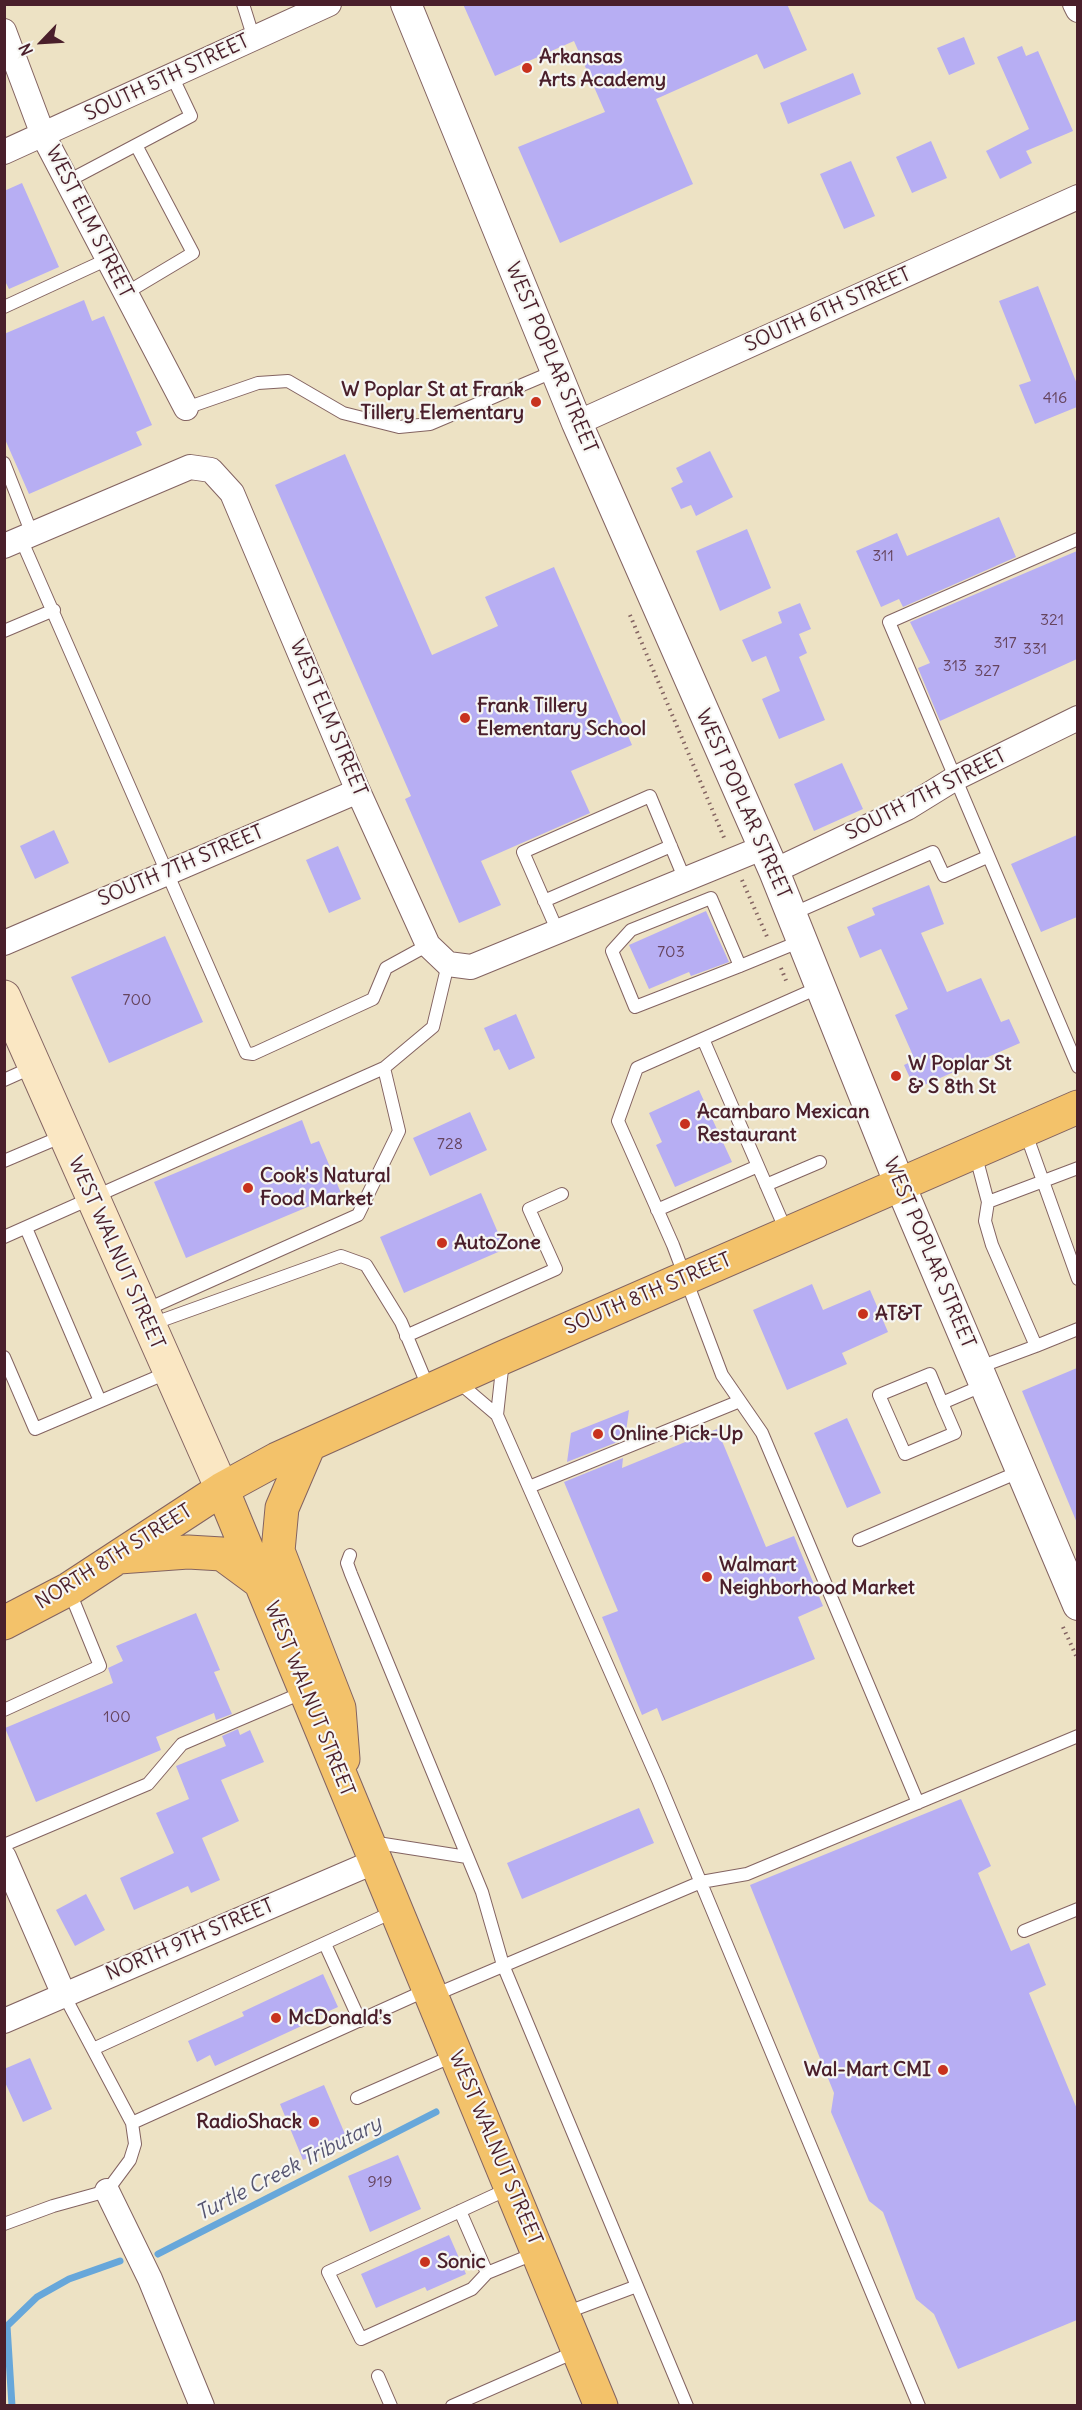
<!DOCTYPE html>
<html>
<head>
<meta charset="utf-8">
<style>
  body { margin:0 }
  #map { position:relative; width:1082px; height:2410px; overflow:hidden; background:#ede2c4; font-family:Delius,sans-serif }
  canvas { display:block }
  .frame { position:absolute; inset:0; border:6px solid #4a1f2b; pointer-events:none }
  .north { position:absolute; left:12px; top:12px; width:60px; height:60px; -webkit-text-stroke:4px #f6f6f2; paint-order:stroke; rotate:245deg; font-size:16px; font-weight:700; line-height:24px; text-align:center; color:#4a1f2b }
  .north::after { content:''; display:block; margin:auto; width:21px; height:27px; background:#4a1f2b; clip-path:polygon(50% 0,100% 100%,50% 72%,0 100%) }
</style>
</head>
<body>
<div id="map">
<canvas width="1082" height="2410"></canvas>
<div class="frame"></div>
<div class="north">N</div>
</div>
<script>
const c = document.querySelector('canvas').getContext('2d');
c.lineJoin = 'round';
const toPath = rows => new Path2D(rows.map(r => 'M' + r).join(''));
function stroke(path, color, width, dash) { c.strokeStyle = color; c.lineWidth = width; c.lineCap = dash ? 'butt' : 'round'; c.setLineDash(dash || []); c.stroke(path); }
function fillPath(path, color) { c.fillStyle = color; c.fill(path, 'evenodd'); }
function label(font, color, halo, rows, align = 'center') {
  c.font = font + ' Delius,sans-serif'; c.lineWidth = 4.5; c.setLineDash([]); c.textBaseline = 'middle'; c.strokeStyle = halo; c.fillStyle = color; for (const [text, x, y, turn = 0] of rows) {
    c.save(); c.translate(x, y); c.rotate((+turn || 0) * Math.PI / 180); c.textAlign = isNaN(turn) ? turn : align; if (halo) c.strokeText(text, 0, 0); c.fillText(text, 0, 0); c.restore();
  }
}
const stream = toPath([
  [158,2254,436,2112],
  [12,2406,7,2326,37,2297,69,2279,120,2261]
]);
const building = toPath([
  [463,4,787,4,807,50,764,69,757,54,656,99,693,184,560,243,518,147,605,112,574,41,495,76],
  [964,37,975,64,949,75,937,48],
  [1022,46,1026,56,1038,51,1073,131,1026,151,1032,163,1000,179,986,151,1029,129,997,57],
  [853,73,861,94,788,124,780,103],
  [931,141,947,178,912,193,896,157],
  [851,161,875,216,844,229,820,174],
  [22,183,59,267,9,289,4,279,4,191],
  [1038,286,1077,384,1077,407,1035,424,1019,385,1031,381,999,301],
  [84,300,92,321,104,316,152,425,136,432,142,445,29,494,4,437,4,334],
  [710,451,733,497,696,516,691,505,681,509,671,488,683,482,676,468],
  [345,454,432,655,498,626,485,597,554,567,632,745,571,771,590,813,481,861,501,905,459,923,405,799,411,796,275,485],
  [999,517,1016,557,903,607,899,599,881,607,856,551,897,533,907,556],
  [747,529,771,588,720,611,696,551],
  [1077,551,1077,659,940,721,918,668,930,663,910,622],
  [800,603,811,629,799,634,807,653,799,657,825,720,779,739,762,699,780,691,766,656,752,662,742,640,782,623,778,612],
  [842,763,863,809,814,831,794,784],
  [54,830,69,863,35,879,20,846],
  [1077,835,1077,917,1041,932,1011,864],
  [338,846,361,899,329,913,306,860],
  [929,885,944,924,921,933,947,992,981,978,1001,1022,1009,1019,1020,1043,915,1089,904,1065,915,1060,895,1015,908,1009,881,949,860,958,847,927,875,915,872,908],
  [706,911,729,962,691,976,689,972,649,989,629,945],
  [165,936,203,1022,109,1063,71,977],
  [516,1014,535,1058,509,1070,499,1049,494,1051,484,1028],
  [699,1090,732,1162,675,1187,656,1145,662,1142,649,1113],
  [470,1112,487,1150,430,1176,413,1138],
  [302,1120,311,1144,319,1141,341,1193,186,1258,154,1182],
  [481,1193,505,1249,404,1293,380,1237],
  [812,1284,823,1310,870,1290,888,1332,842,1353,847,1364,787,1390,753,1310],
  [1077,1368,1077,1523,1022,1391],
  [629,1410,625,1439,567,1462,571,1433],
  [847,1418,881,1493,847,1508,814,1433],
  [717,1429,766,1547,794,1536,823,1606,798,1617,815,1659,662,1721,657,1708,642,1715,602,1617,618,1611,564,1482,623,1458,622,1468],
  [196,1613,220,1670,214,1672,232,1714,216,1720,214,1713,156,1737,161,1750,36,1802,5,1728,113,1683,108,1668,123,1661,116,1646],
  [238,1729,240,1735,250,1730,264,1762,221,1780,239,1821,202,1838,220,1880,191,1893,188,1886,134,1910,120,1878,174,1853,156,1813,189,1799,176,1766,226,1746,222,1736],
  [961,1799,991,1866,978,1873,1011,1951,1029,1943,1046,1985,1029,1993,1077,2109,1077,2320,958,2369,934,2314,916,2299,883,2212,869,2201,831,2112,834,2093,750,1885],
  [639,1808,654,1843,522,1899,507,1863],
  [86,1894,105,1930,75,1946,56,1910],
  [323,1974,338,2007,307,2021,308,2023,215,2066,210,2055,197,2062,188,2041,244,2016,242,2012],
  [30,2058,52,2109,23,2122,4,2080,4,2069],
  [324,2085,348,2141,303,2160,280,2104],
  [398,2155,421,2209,370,2232,348,2176],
  [449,2235,466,2274,427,2291,425,2287,376,2308,361,2274]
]);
const path = toPath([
  [630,615,725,840],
  [742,880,768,939],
  [781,968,787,983],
  [1063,1627,1078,1660]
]);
const service = toPath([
  [243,4,254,39],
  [68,181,191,116,172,76],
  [126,293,193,253,136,145],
  [4,307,108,259],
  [186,408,258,383,288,381,343,413,399,427,430,424,555,371],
  [4,463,32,534],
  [21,539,246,1053,253,1054,373,999,386,968,428,945],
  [1078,539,889,622,1078,1067],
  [4,631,54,610],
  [544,901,671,846],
  [792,914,933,852,944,876,987,857],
  [558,932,523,852,650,796,685,880],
  [740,966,711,898,631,930,612,951,635,1007,740,966,801,941],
  [820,987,637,1068,618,1121,673,1245,722,1375,762,1433,918,1803],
  [703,1039,787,1233],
  [4,1080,33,1067],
  [1025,1131,1078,1279],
  [975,1153,988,1202,1078,1168],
  [4,1161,63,1136],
  [766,1185,820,1162],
  [657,1210,758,1166],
  [26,1228,100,1401],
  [4,1237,384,1068],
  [143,1311,358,1215,399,1131,384,1068,433,1027,448,964],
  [149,1325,341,1256,366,1265,401,1322,429,1389],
  [406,1336,556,1269,529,1209,562,1194],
  [1036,1346,1078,1329],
  [4,1357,35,1429,169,1372],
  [977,1368,1036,1346,992,1245,985,1221,988,1202],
  [457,1381,497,1415,658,1780,919,2406],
  [942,1403,955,1433,905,1454,879,1395,930,1374,942,1403,984,1385],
  [497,1415,503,1360],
  [529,1487,740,1401],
  [859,1540,1021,1471],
  [350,1555,347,1563,351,1574,482,1892,503,1965,687,2406],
  [4,1710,100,1666,69,1590],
  [371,1842,467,1857],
  [4,1845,148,1784,182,1744,304,1692],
  [1024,1931,1078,1909],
  [325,1944,360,2021],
  [432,1996,701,1882,747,1874,1078,1736],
  [93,2049,395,1911],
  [357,2098,455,2055],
  [132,2123,429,1989],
  [510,2188,328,2272,361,2339,472,2289,487,2273,536,2253],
  [460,2211,487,2273],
  [4,2224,53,2206,107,2191,130,2160,135,2144,132,2123,64,1995],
  [565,2313,637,2286],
  [378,2376,391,2406],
  [452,2406,577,2351]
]);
const minor = toPath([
  [1075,4,1078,10],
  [4,31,43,135,186,408],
  [4,152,329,4],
  [577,423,1078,197],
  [4,546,190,467,211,470,232,493,358,791,428,945,448,964,471,967,762,848],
  [774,871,907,808,954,779,1078,718],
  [4,943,358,791],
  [4,1857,64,1995],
  [4,2021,376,1861],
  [107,2191,150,2279,202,2406]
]);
const tertiary = toPath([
  [406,4,577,423,774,871,900,1185,1078,1605]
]);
const secondary = toPath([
  [4,997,222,1489]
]);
const primary = toPath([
  [309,1445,282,1508,278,1551,339,1708,343,1759],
  [222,1489,601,2406],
  [119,1557,188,1552,222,1554,260,1582],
  [4,1623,69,1589,222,1489,277,1459,504,1357,1078,1107]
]);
const markers = [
  [527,68,6,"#c8321e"],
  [536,402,6,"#c8321e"],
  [465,718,6,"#c8321e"],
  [896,1076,6,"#c8321e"],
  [685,1124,6,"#c8321e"],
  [248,1188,6,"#c8321e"],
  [442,1243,6,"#c8321e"],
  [863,1314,6,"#c8321e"],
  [598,1434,6,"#c8321e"],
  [707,1577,6,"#c8321e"],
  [276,2018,6,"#c8321e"],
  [943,2070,6,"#c8321e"],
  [314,2122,6,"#c8321e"],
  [425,2262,6,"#c8321e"]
];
const numberNames = [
  ["416",1055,398],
  ["311",883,556],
  ["321",1052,620],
  ["317",1005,643],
  ["331",1035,649],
  ["313",955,666],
  ["327",987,671],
  ["703",671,952],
  ["700",137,1000],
  ["728",450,1144],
  ["100",117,1717],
  ["919",380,2182]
];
const poiNames = [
  ["Arkansas",539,57],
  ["Arts Academy",539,80],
  ["W Poplar St at Frank",524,390,"right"],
  ["Tillery Elementary",524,413,"right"],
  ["Frank Tillery",477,706],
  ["Elementary School",477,729],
  ["W Poplar St",908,1064],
  ["& S 8th St",908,1087],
  ["Acambaro Mexican",697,1112],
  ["Restaurant",697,1135],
  ["Cook's Natural",260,1176],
  ["Food Market",260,1199],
  ["AutoZone",454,1243],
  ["AT&T",875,1314],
  ["Online Pick-Up",610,1434],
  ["Walmart",719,1565],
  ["Neighborhood Market",719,1588],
  ["McDonald's",288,2018],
  ["Wal-Mart CMI",931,2070,"right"],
  ["RadioShack",302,2122,"right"],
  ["Sonic",437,2262]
];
const streetNames = [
  ["SOUTH 5TH STREET",167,78,-25],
  ["WEST ELM STREET",89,222,63],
  ["SOUTH 6TH STREET",828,310,-24],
  ["WEST POPLAR STREET",551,358,67],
  ["WEST ELM STREET",328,718,67],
  ["SOUTH 7TH STREET",926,795,-27],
  ["WEST POPLAR STREET",743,804,66],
  ["SOUTH 7TH STREET",181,866,-23],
  ["WEST WALNUT STREET",116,1253,66],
  ["WEST POPLAR STREET",929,1253,67],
  ["SOUTH 8TH STREET",648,1294,-23],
  ["NORTH 8TH STREET",114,1557,-32],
  ["WEST WALNUT STREET",309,1699,68],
  ["NORTH 9TH STREET",190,1940,-23],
  ["WEST WALNUT STREET",495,2148,67]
];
const waterNames = [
  ["Turtle Creek Tributary",289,2169,-27]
];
stroke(stream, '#67a7da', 7);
fillPath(building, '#b7aef3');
stroke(service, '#836361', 14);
stroke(minor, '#836361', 26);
stroke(tertiary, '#836361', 32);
stroke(secondary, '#836361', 35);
stroke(primary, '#836361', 35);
stroke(path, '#836361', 4, [1.5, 4.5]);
stroke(service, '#fff', 12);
stroke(minor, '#fff', 24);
stroke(tertiary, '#fff', 30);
stroke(secondary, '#fae7c3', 33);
stroke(primary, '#f3c26a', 33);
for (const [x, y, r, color] of markers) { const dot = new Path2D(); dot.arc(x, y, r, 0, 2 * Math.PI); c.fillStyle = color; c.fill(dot); stroke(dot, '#f6f6f2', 2); }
label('16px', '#65435d', null, numberNames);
label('bold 20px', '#4a1f2b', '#f6f6f2', poiNames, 'left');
label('20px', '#4a1f2b', '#f6f6f2', streetNames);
label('italic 21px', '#565571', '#f6f6f2', waterNames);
</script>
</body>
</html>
